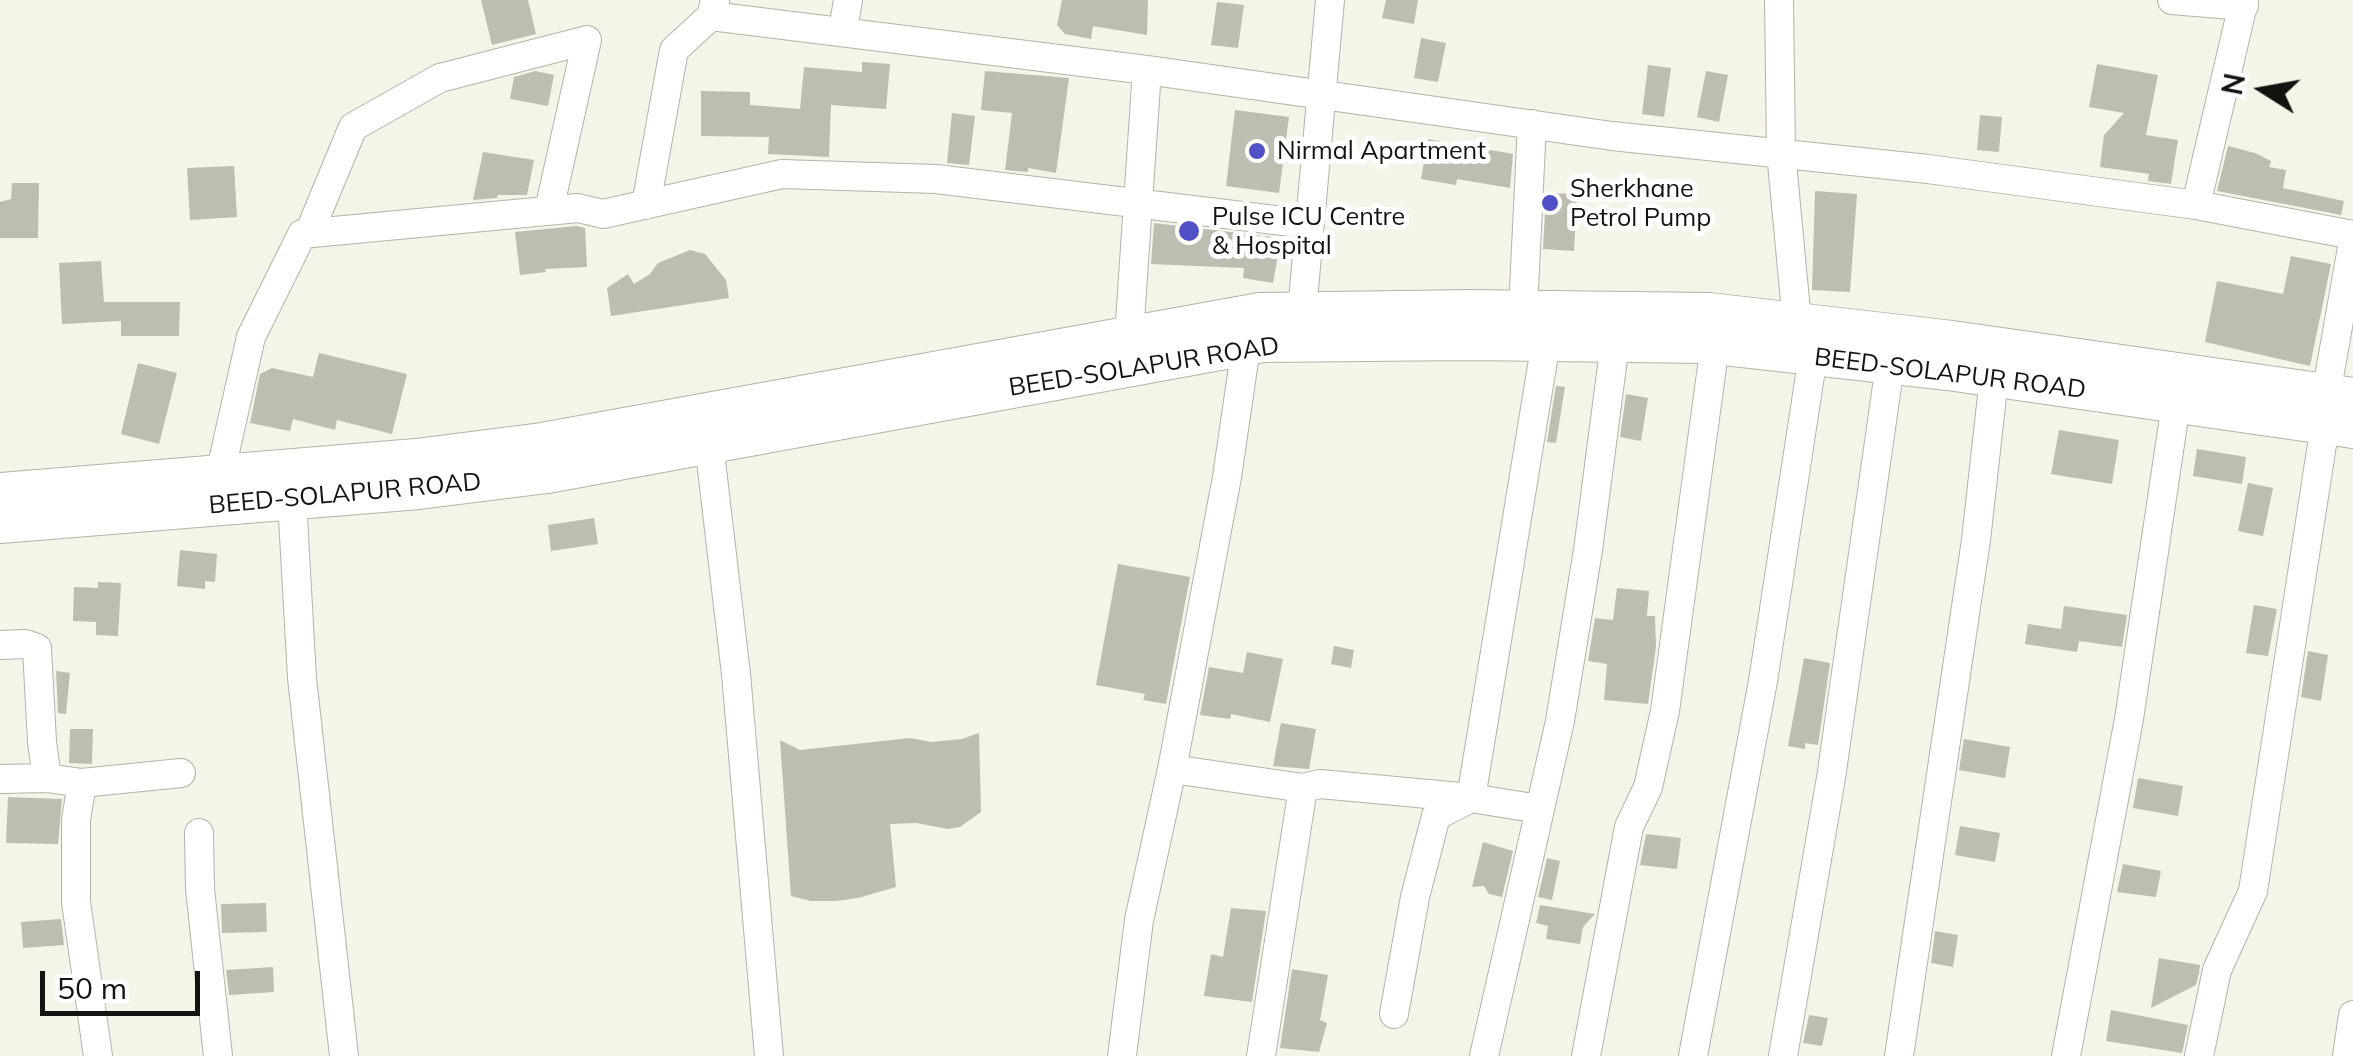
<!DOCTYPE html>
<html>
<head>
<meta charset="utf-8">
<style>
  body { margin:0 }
  #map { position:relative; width:2353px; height:1056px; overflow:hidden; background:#f4f4e8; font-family:Mulish,sans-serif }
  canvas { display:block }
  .north { position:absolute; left:2213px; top:40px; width:100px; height:100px; -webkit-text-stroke:8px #fff; paint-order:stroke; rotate:281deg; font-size:28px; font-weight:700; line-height:40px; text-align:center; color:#13130f }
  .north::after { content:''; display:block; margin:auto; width:35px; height:45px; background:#13130f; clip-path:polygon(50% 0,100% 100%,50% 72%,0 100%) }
  .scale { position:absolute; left:40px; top:971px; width:160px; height:45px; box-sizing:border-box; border:5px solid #13130f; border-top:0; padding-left:12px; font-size:30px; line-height:35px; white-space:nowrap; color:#13130f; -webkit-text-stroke:8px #fff; paint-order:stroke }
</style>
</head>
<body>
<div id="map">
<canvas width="2353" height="1056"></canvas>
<div class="north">N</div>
<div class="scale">50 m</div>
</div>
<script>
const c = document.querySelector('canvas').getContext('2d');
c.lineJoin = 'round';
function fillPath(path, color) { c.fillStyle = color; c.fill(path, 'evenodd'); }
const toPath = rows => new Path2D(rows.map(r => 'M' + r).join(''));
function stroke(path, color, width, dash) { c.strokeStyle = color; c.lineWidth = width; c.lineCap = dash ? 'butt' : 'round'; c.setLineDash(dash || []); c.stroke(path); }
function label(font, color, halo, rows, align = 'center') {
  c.font = font + ' Mulish,sans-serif'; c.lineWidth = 10; c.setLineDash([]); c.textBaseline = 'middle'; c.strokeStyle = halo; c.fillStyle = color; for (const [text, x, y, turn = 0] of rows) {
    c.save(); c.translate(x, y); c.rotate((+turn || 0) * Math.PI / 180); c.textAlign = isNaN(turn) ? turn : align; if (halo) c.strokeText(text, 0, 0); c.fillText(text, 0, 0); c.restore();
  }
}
const building = toPath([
  [481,0,528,0,536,34,492,45],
  [1062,0,1148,0,1147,35,1093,26,1091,39,1065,34,1057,25],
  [1386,0,1418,0,1414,24,1382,18],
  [1217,2,1244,5,1238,48,1211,45],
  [1421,38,1446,43,1438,82,1414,78],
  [862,62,890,64,886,109,831,105,829,157,768,154,769,137,701,136,701,91,750,92,750,105,800,109,804,67,862,72],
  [2097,64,2158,75,2146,135,2178,140,2171,184,2148,181,2149,174,2100,167,2104,135,2124,113,2089,107],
  [1648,65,1671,68,1664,117,1642,114],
  [535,71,554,75,548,106,510,99,514,77],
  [985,71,1069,78,1056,173,1028,168,1028,172,1005,170,1012,113,981,110],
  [1706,71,1728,75,1719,122,1697,117],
  [1235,110,1289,117,1279,193,1226,186],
  [952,113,975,116,969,165,947,163],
  [1980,115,2002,117,1999,152,1977,150],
  [1428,139,1513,154,1510,188,1457,179,1456,185,1421,179],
  [2228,146,2255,153,2271,161,2269,167,2286,170,2283,188,2344,201,2341,215,2217,191],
  [483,152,534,160,527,195,498,195,497,198,473,200],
  [234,166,237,217,190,220,187,168],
  [12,183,39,183,38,238,0,238,0,202,11,199],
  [1815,191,1857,194,1850,292,1812,290],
  [1546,193,1577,194,1574,251,1543,249],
  [1154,223,1281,238,1273,283,1243,278,1244,268,1151,264],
  [577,226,585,228,587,267,545,269,546,272,520,275,515,232],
  [690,250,705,254,726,280,729,298,611,316,607,288,628,274,634,284,650,274,658,263],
  [2291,256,2331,264,2310,366,2205,342,2217,281,2283,294],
  [101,261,104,302,180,302,179,336,121,336,121,321,62,324,59,263],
  [319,353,407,374,392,434,337,420,335,430,293,419,290,431,250,423,260,374,272,368,313,377],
  [138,363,177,373,159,444,121,434],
  [1556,386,1565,387,1556,443,1547,442],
  [1626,394,1648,398,1641,441,1620,437],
  [2059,430,2119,440,2112,484,2051,474],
  [2197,449,2246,457,2242,484,2193,476],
  [2248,483,2273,488,2263,536,2238,531],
  [594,518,598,544,551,551,548,525],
  [180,550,217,554,215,582,205,581,205,589,177,586],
  [1118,564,1190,577,1166,704,1143,700,1145,694,1096,685],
  [98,582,121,583,118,636,96,635,96,622,73,621,74,587,98,588],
  [1617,588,1649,591,1647,616,1655,616,1656,647,1648,704,1604,700,1607,664,1588,661,1595,618,1613,620],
  [2254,605,2277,609,2268,656,2246,653],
  [2064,606,2127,615,2122,647,2079,641,2077,652,2025,644,2028,624,2061,629],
  [1334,646,1354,650,1351,668,1331,664],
  [2308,651,2328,655,2321,701,2301,697],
  [1247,652,1283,659,1270,722,1231,714,1230,719,1200,715,1209,667,1243,673],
  [1804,658,1830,663,1818,745,1805,743,1805,749,1788,746],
  [56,671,70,673,66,714,58,713],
  [1281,723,1316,729,1309,769,1273,766],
  [70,729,93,729,92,764,69,763],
  [979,733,981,812,960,827,948,829,916,823,890,824,896,887,858,898,836,901,811,901,791,896,780,740,800,750,910,738,931,742,962,739],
  [1964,739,2010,747,2005,778,1959,770],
  [2138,778,2183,786,2178,816,2133,808],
  [8,797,62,799,58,844,6,843],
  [1960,826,2000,833,1995,862,1955,855],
  [1646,834,1681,838,1677,869,1640,865],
  [1483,842,1513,851,1502,897,1489,894,1484,886,1472,887],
  [1547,858,1560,861,1552,900,1538,897],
  [2123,864,2161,871,2156,897,2117,892],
  [266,903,267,932,222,933,221,904],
  [1540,905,1595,914,1583,927,1580,944,1546,939,1548,926,1536,923],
  [1231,908,1266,911,1252,1002,1204,996,1211,954,1223,957],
  [61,919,64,945,23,948,21,922],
  [1935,931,1958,935,1953,967,1931,963],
  [2159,958,2200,965,2199,973,2196,985,2151,1008],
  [273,967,274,992,229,995,226,970],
  [1292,969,1328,975,1320,1020,1327,1023,1319,1052,1280,1048],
  [2111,1010,2188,1025,2182,1053,2106,1041],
  [1809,1015,1828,1018,1822,1046,1803,1043]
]);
const minor = toPath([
  [1779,0,1781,152,1797,322],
  [2172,0,2244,6],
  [711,16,1147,70,1612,136,1928,169,2196,205,2244,0],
  [843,30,848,0],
  [646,205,674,50,711,16,715,1],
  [2196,205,2353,235],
  [309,233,353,127,440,78,587,40,549,210],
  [1523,310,1532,124],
  [1302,311,1330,0],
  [1129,336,1147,70],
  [2326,394,2353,242],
  [709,444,736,674,769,1056],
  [220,474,251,337,302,234,578,208,603,214,782,174,936,179,1308,224],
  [292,500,302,678,344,1056],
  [0,645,25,644,37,648,42,742,47,778],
  [1172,769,1303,788,1320,784,1471,798,1436,816,1415,897,1394,1014],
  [0,779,47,778,82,783,181,773],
  [82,783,76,820,76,902,98,1056],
  [1539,809,1471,798,1546,342],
  [199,833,200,889,218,1056],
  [1122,1056,1139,920,1172,769,1227,477,1246,347],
  [1261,1056,1303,788],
  [1484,1056,1560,721,1588,550,1615,343],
  [1586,1056,1629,827,1648,787,1665,711,1715,345],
  [1693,1056,1763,681,1813,356],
  [1783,1056,1831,778,1890,365],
  [1899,1056,1976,540,1994,378],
  [2066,1056,2129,719,2176,404],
  [2199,1056,2217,970,2253,891,2325,425],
  [2347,1056,2353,1015]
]);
const major = toPath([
  [0,492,416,458,542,442,1260,312,1470,309,1709,312,1952,340,2353,397],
  [0,524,419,490,547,474,1263,343,1470,341,1707,344,1948,371,2353,429]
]);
const markers = [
  [1257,151,10,"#5250c7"],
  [1550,203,10,"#5250c7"],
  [1189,231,12,"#5250c7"]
];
const poiNames = [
  ["Nirmal Apartment",1277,151],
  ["Sherkhane",1570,189],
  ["Petrol Pump",1570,218],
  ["Pulse ICU Centre",1212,217],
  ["& Hospital",1212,246]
];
const streetNames = [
  ["BEED-SOLAPUR ROAD",1144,367,-9],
  ["BEED-SOLAPUR ROAD",1950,374,7],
  ["BEED-SOLAPUR ROAD",345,494,-5]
];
fillPath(building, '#bdbdb2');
stroke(minor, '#b3b3a7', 30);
stroke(major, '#b3b3a7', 40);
stroke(minor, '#fff', 28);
stroke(major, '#fff', 38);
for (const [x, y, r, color] of markers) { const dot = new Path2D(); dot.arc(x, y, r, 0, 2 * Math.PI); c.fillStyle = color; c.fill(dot); stroke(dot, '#fff', 4); }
label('25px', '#13130f', '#fff', poiNames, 'left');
label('25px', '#13130f', '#fff', streetNames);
</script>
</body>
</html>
